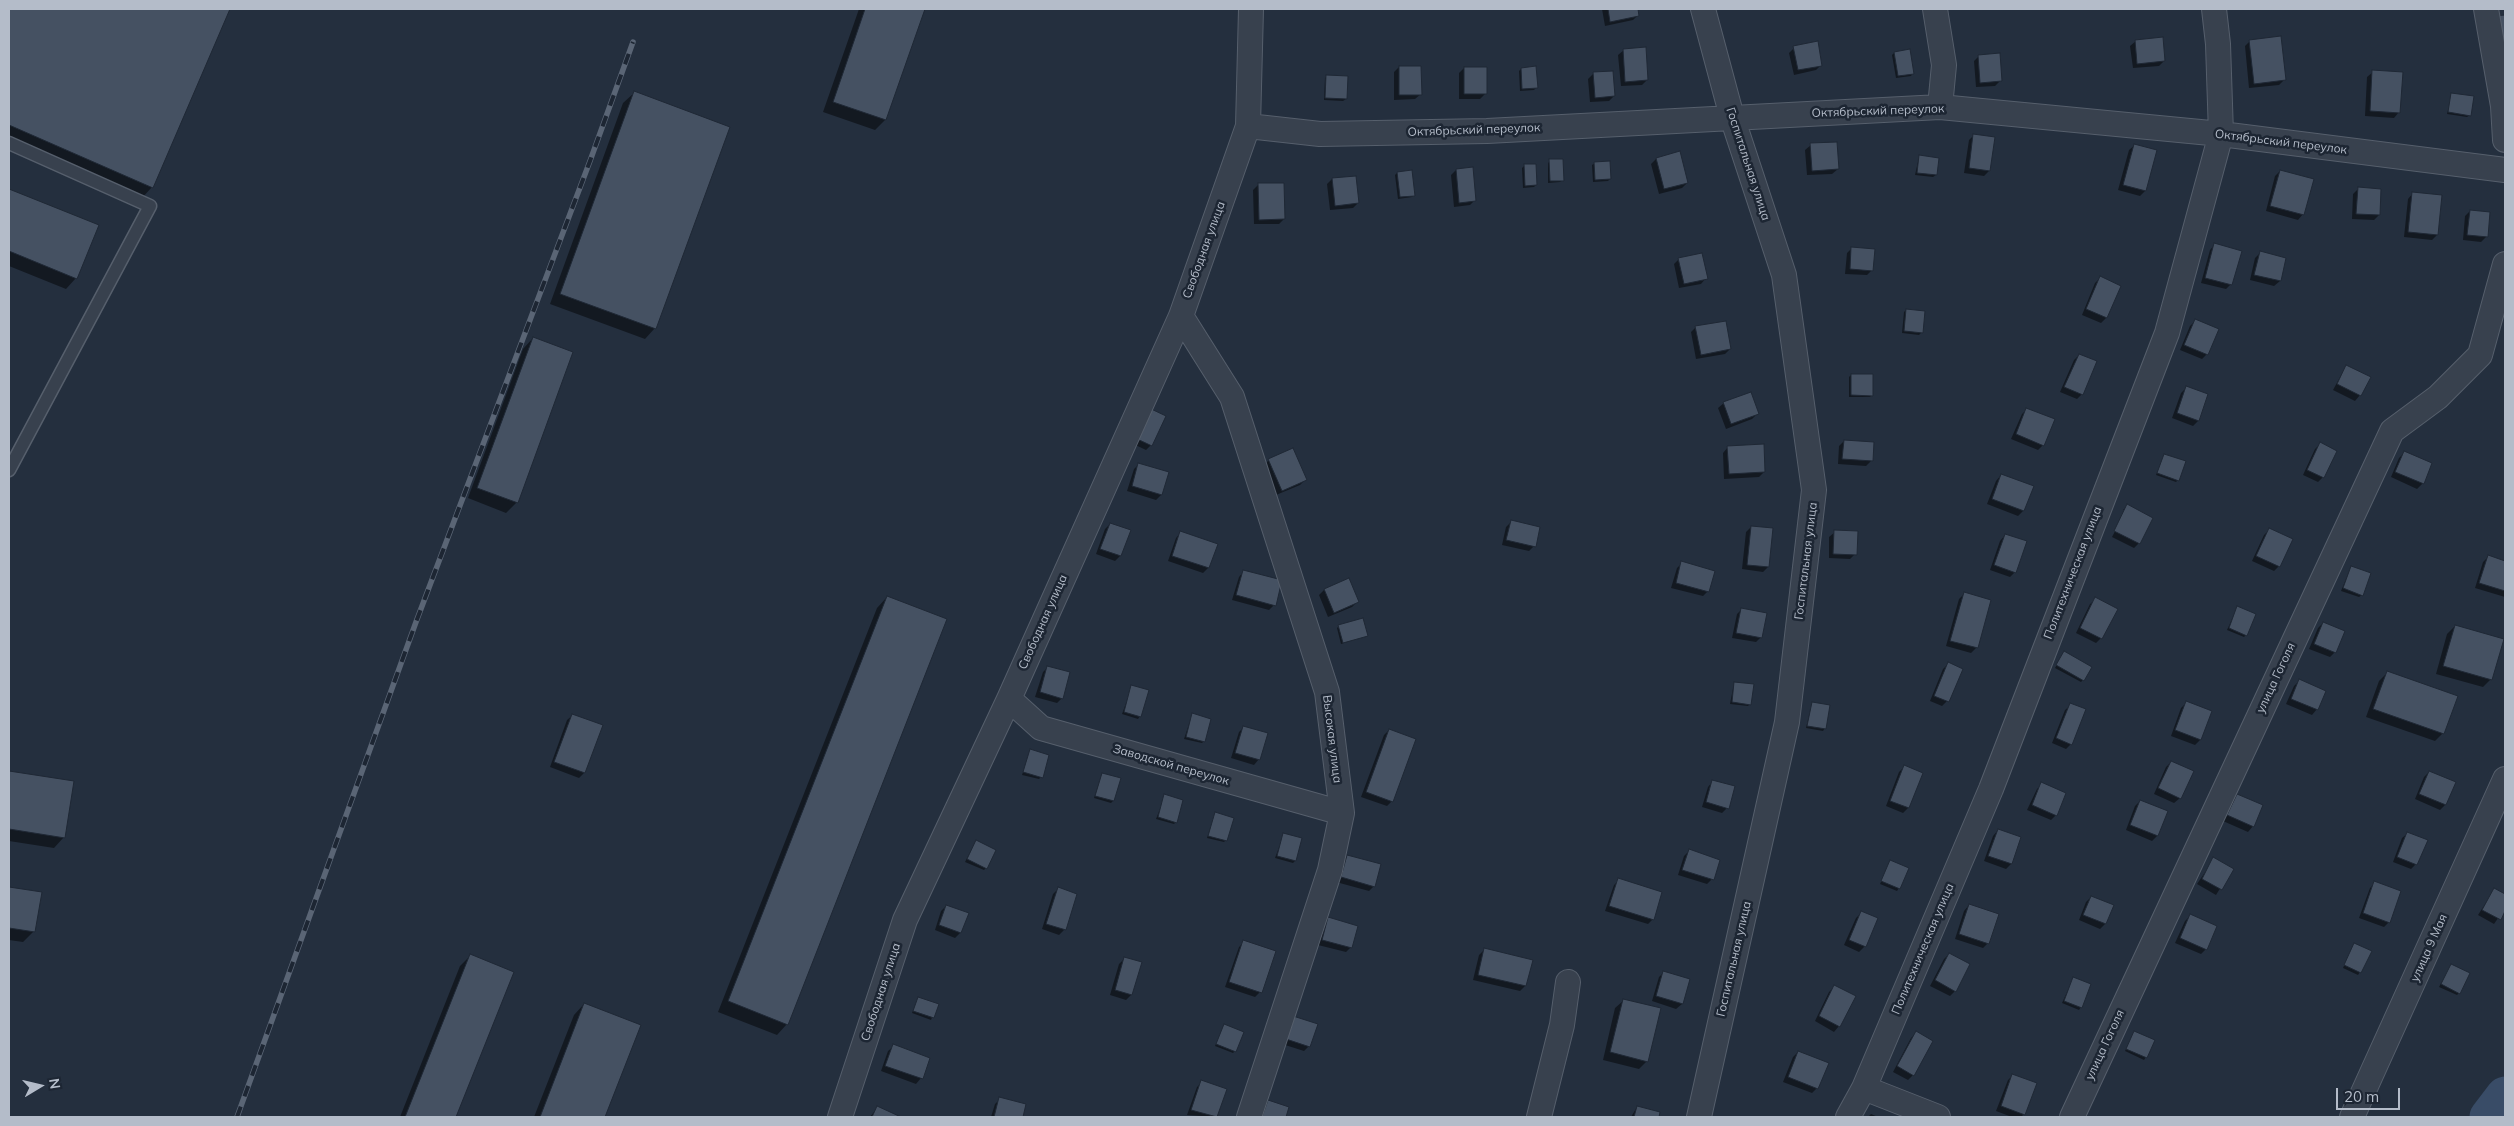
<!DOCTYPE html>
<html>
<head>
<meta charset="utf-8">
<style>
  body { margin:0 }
  #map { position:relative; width:2514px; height:1126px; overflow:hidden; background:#242f3e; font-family:Mulish,sans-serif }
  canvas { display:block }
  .frame { position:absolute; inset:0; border:10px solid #b4bcc9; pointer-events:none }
  .north { position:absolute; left:15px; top:1061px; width:50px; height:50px; -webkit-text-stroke:4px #1d2633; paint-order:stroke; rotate:81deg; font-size:14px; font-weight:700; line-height:20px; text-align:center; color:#b4bcc9 }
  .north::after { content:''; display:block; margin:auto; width:18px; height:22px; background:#b4bcc9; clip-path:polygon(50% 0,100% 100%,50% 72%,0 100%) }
  .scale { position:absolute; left:2336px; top:1088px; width:64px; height:22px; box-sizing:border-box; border:2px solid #b4bcc9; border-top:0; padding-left:6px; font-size:15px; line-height:18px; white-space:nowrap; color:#b4bcc9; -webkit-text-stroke:4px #1d2633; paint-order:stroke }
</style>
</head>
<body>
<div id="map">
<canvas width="2514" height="1126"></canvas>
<div class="frame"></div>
<div class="north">N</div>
<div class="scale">20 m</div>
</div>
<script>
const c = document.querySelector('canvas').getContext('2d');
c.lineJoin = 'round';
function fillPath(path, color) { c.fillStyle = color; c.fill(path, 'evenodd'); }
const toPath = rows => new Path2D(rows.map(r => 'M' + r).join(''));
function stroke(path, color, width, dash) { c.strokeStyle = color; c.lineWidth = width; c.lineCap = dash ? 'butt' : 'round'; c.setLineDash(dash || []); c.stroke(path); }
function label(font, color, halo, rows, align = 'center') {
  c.font = font + ' Mulish,sans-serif'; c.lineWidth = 5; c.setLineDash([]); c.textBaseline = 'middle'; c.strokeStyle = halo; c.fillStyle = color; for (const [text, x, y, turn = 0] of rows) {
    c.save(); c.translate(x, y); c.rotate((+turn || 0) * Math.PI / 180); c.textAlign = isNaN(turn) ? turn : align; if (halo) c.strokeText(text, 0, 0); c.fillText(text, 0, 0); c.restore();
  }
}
const shadow = toPath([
  [9,9,228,9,152,187,142,198,9,140],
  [859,9,924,9,885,120,875,130,823,112],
  [1602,9,1637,9,1638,15,1633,20,1605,26],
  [2136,41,2164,61,2159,66,2133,68,2130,46],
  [2250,41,2284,80,2279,85,2249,88,2245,46],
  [1794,48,1821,65,1816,70,1794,75,1789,53],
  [1624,50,1647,80,1642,85,1621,86,1618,55],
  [1894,53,1913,73,1911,76,1896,78,1892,55],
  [1979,56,2000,81,1995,86,1976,87,1974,61],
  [1399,67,1421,94,1415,99,1394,100,1394,72],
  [1464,68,1485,94,1480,99,1459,99,1459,73],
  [1521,69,1536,88,1534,90,1520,91,1519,71],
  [2373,72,2399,112,2394,118,2365,116,2367,77],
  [1593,74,1614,96,1609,101,1590,102,1588,79],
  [1327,76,1346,99,1343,101,1324,100,1325,78],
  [634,93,655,328,645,339,550,304,623,103],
  [2452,94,2470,115,2467,117,2447,114],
  [1974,135,1989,171,1984,176,1964,173,1969,140],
  [1811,145,1838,169,1832,174,1807,175,1805,150],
  [2135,145,2156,151,2145,191,2140,196,2118,190,2129,150],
  [1919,157,1936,175,1933,177,1915,175],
  [1656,159,1687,183,1682,188,1659,194,1651,164],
  [1550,161,1563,180,1560,182,1548,183,1548,163],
  [1595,163,1610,179,1608,181,1593,182,1592,165],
  [1525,165,1536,185,1534,187,1523,188,1522,168],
  [1456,170,1475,200,1470,205,1454,207,1451,175],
  [2280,171,2303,214,2298,220,2266,211,2275,176],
  [1397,173,1414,195,1412,197,1398,199,1395,175],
  [1332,179,1358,203,1353,208,1330,210,1327,184],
  [1258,185,1284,219,1279,224,1254,224,1253,190],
  [2358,189,2379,215,2374,220,2352,219,2353,194],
  [9,190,97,226,76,278,66,289,9,266],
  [2413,193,2441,196,2437,235,2432,240,2404,237,2408,199],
  [2470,211,2486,237,2481,242,2463,240,2465,216],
  [2215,244,2231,284,2226,289,2201,283,2210,250],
  [1852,248,1872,270,1867,275,1845,274,1847,253],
  [2260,253,2280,281,2274,286,2250,280,2255,258],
  [1679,259,1706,278,1701,284,1679,288,1674,264],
  [2100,278,2106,318,2101,323,2082,315,2095,283],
  [1906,310,1921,333,1919,335,1902,333,1904,312],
  [2195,321,2207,354,2202,359,2180,350,2190,326],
  [1696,327,1730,349,1725,354,1696,359,1691,332],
  [533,338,517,502,506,513,468,498,523,349],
  [2079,355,2082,394,2077,399,2060,392,2074,360],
  [2346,366,2360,395,2355,401,2333,390],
  [1851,375,1872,395,1870,397,1849,397,1849,377],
  [2186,388,2198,421,2193,426,2172,418,2181,393],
  [1724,403,1757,414,1752,419,1726,429,1718,408],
  [2027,409,2043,445,2038,450,2011,439,2022,414],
  [1142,414,1151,445,1146,450,1129,442],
  [1844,441,1871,461,1866,466,1838,464,1839,446],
  [2320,444,2323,477,2318,482,2303,475,2315,449],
  [1728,447,1764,472,1759,477,1724,479,1723,453],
  [2405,452,2431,464,2423,483,2417,489,2391,477,2399,458],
  [2164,455,2178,480,2176,482,2156,475],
  [1269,460,1305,480,1300,485,1276,495,1264,465],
  [1139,464,1161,495,1156,500,1127,491,1134,469],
  [2001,475,2023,511,2018,516,1987,504,1996,481],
  [2127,506,2139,543,2134,548,2110,536,2123,511,2110,536,2112,537,2126,510,2123,510],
  [1511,522,1534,546,1529,551,1502,545,1506,527],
  [1110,524,1120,556,1115,561,1096,554,1105,529],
  [1751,527,1768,567,1763,572,1742,569,1746,532],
  [2269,530,2279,566,2274,571,2252,561,2264,535],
  [1181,532,1208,568,1203,573,1168,561,1176,538],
  [1835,532,1855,554,1850,559,1829,558,1829,537],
  [2005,535,2015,572,2010,577,1990,570,2000,541],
  [2488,557,2505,562,2505,597,2475,588,2483,562],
  [1682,563,1708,591,1703,596,1671,588,1677,568],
  [2351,567,2362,595,2359,597,2341,591],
  [1244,571,1274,605,1269,610,1232,600,1239,577],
  [1324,590,1357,602,1352,607,1328,617,1319,595],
  [1964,594,1976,648,1971,653,1946,646,1959,599],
  [887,597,787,1024,777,1035,718,1012,877,608],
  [2096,599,2101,638,2096,643,2076,633,2090,604],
  [2237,608,2246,635,2244,637,2227,630],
  [1742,609,1761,637,1756,642,1732,638,1737,614],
  [2323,623,2335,652,2330,657,2309,649,2318,628],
  [1339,626,1366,636,1341,644,1337,628],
  [2455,626,2491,679,2483,687,2436,674,2447,634],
  [2062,655,2083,680,2081,682,2055,668],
  [1948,664,1947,701,1942,706,1930,701,1943,669],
  [1048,667,1062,698,1057,703,1035,697,1043,672],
  [2387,673,2443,733,2435,741,2366,717,2379,681],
  [2299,681,2324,692,2317,709,2312,715,2286,704,2294,686],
  [1734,683,1750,704,1748,706,1730,704],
  [1132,687,1140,716,1138,719,1122,714],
  [1812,703,1825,728,1823,731,1806,728],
  [2186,703,2211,712,2200,740,2195,745,2171,736,2181,708],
  [2071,705,2071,744,2066,749,2052,743,2065,710],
  [573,715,602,726,584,773,579,778,550,767,567,720],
  [1192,715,1204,741,1202,743,1184,739],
  [1244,727,1259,759,1254,765,1231,758,1239,732],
  [1389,730,1392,801,1387,806,1361,797,1384,735],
  [1030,751,1041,777,1039,779,1022,775],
  [2171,762,2180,798,2174,803,2154,794,2166,767],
  [1904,767,1921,774,1908,808,1903,813,1886,806,1899,772],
  [9,772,73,782,64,837,54,848,9,841],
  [2429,772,2445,805,2440,810,2415,799,2424,777],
  [1102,774,1113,801,1111,803,1094,798],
  [1713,781,1727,808,1722,813,1702,807,1708,787],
  [2042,784,2056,815,2051,820,2027,810,2037,789],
  [2237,795,2253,826,2248,832,2223,821,2232,800],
  [1165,796,1176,822,1174,824,1156,819],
  [2140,801,2157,836,2152,841,2126,830,2135,806],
  [1215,814,1226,840,1224,842,1207,838],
  [1998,830,2011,864,2006,869,1984,861,1993,836],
  [2408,833,2416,864,2411,869,2393,862,2402,838],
  [1284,834,1295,861,1293,863,1275,858],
  [976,841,986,868,984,870,965,862],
  [1689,851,1712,879,1707,884,1678,875,1684,856],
  [1347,856,1374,886,1369,891,1336,882,1342,861],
  [2214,859,2232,869,2216,895,2197,884],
  [1890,862,1899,888,1897,891,1880,884],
  [1619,880,1653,919,1648,924,1605,911,1614,885],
  [2375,883,2389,922,2384,927,2359,918,2370,888],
  [9,888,40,893,34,931,23,942,9,940],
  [1058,889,1076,894,1064,930,1059,935,1042,929,1053,894],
  [2494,890,2505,896,2505,908,2494,924,2478,915],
  [2091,897,2105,924,2100,929,2079,920,2086,902],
  [1969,905,1988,943,1983,948,1955,939,1964,911],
  [946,906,960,933,955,938,935,930,941,911],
  [1861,913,1876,919,1864,947,1859,952,1844,945,1856,918],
  [2190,916,2206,949,2201,954,2175,943,2185,921],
  [1329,919,1351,947,1346,952,1318,945,1323,924],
  [1244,942,1260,992,1255,997,1225,987,1239,947],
  [2353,946,2360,972,2358,975,2343,968],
  [1484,950,1531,961,1525,986,1520,991,1473,980,1479,955],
  [1949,954,1955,991,1950,996,1930,986,1944,959],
  [470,956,512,972,455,1117,400,1117,460,966],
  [1124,959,1131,995,1126,1000,1110,995,1119,964],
  [2451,965,2459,993,2457,995,2439,987],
  [1664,972,1689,980,1682,1004,1676,1009,1652,1001,1659,977],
  [2073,979,2081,1007,2079,1010,2062,1003],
  [1834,987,1839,1026,1834,1032,1815,1021,1829,992],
  [918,998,937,1005,931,1020,912,1013],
  [1623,1001,1647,1061,1639,1069,1603,1060,1615,1008],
  [584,1004,639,1026,604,1117,534,1117,574,1015],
  [1289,1023,1309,1046,1304,1051,1282,1044],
  [1224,1026,1235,1051,1233,1053,1215,1046],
  [1916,1033,1913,1075,1908,1080,1893,1072,1911,1038],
  [2134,1033,2146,1057,2144,1060,2125,1051],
  [894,1046,921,1078,916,1084,881,1071,888,1051],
  [1798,1052,1817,1088,1812,1093,1783,1082,1793,1057],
  [2013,1075,2024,1114,2021,1117,2012,1117,1996,1111,2008,1080],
  [1202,1082,1226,1090,1216,1117,1187,1115,1197,1087],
  [1000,1099,1024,1105,1021,1117,991,1117,995,1104],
  [1637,1107,1659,1113,1657,1117,1631,1117],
  [877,1108,898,1117,870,1117],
  [1871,1114,1878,1117,1868,1117]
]);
const river = toPath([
  [2489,1117,2505,1096]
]);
const building = toPath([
  [9,9,230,9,153,188,9,125,9,9],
  [865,9,925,9,886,120,833,102,865,9],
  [1608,9,1638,9,1639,16,1610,22,1608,9],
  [2505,15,2505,40,2495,41,2492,16,2505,15],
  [2281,36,2286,80,2254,84,2249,40,2281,36],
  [2163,37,2165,61,2137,64,2135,40,2163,37],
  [1818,41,1822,66,1798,70,1793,46,1818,41],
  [1646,47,1648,80,1625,82,1623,49,1646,47],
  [1910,49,1914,74,1898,76,1894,52,1910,49],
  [2000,53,2002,81,1980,83,1978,55,2000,53],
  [1399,66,1421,66,1422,95,1399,95,1399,66],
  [1536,66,1538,88,1522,89,1521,68,1536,66],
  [1464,67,1487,67,1487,94,1464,94,1464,67],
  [2372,70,2403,72,2400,113,2370,111,2372,70],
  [1613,71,1615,96,1595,98,1593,72,1613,71],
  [1326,75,1348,76,1347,99,1325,98,1326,75],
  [634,91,730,127,656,329,560,294,634,91],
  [2451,93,2474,96,2471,116,2448,112,2451,93],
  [1973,134,1995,137,1990,171,1969,168,1973,134],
  [1837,142,1839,169,1812,171,1810,143,1837,142],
  [2134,144,2157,150,2146,191,2123,185,2134,144],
  [1680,151,1688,183,1664,189,1656,158,1680,151],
  [1919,155,1939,158,1937,175,1917,173,1919,155],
  [1549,159,1563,159,1564,181,1550,181,1549,159],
  [1610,161,1611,179,1595,180,1594,162,1610,161],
  [1524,164,1536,164,1537,185,1525,186,1524,164],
  [1473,167,1476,201,1459,203,1456,169,1473,167],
  [1412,170,1415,196,1400,197,1397,172,1412,170],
  [2280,170,2314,179,2304,215,2270,206,2280,170],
  [1356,176,1359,203,1335,206,1332,178,1356,176],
  [1258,183,1284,183,1285,219,1259,220,1258,183],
  [2358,187,2381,189,2380,215,2356,214,2358,187],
  [9,189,99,225,77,279,9,251,9,189],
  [2412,192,2442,195,2438,235,2408,232,2412,192],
  [2470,210,2490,212,2488,237,2467,235,2470,210],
  [2214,243,2242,251,2232,285,2205,278,2214,243],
  [1851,247,1875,249,1873,271,1850,269,1851,247],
  [2260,251,2286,258,2281,281,2254,275,2260,251],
  [1702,253,1708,279,1684,284,1678,258,1702,253],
  [2100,276,2121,286,2107,318,2086,309,2100,276],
  [1906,309,1925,311,1923,333,1904,331,1906,309],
  [2195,319,2219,329,2208,355,2184,345,2195,319],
  [1726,321,1731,349,1701,355,1695,326,1726,321],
  [533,337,573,352,518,503,477,488,533,337],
  [2079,354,2097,361,2083,395,2064,387,2079,354],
  [2346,365,2371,377,2361,396,2337,384,2346,365],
  [1851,374,1873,374,1873,396,1851,395,1851,374],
  [2186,386,2208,394,2199,421,2177,413,2186,386],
  [1751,392,1759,414,1731,424,1723,402,1751,392],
  [1147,407,1166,416,1152,446,1133,437,1147,407],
  [2026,408,2055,419,2044,446,2016,434,2026,408],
  [1844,440,1874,442,1873,461,1842,459,1844,440],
  [2320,442,2337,451,2324,478,2307,470,2320,442],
  [1764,444,1765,472,1729,474,1727,446,1764,444],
  [1293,448,1307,480,1282,491,1268,459,1293,448],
  [2404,451,2432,463,2424,484,2395,472,2404,451],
  [2164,454,2186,461,2179,481,2157,473,2164,454],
  [1138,463,1169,472,1162,495,1132,486,1138,463],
  [2001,474,2034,486,2024,511,1992,499,2001,474],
  [2127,504,2153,518,2140,544,2114,531,2127,504],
  [1511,520,1540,527,1536,547,1506,540,1511,520],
  [1110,523,1131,530,1121,556,1100,549,1110,523],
  [1751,526,1773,528,1769,567,1747,565,1751,526],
  [2269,528,2293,539,2280,567,2256,556,2269,528],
  [1834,530,1858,531,1857,555,1833,554,1834,530],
  [1180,531,1218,544,1209,568,1172,556,1180,531],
  [2005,534,2027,541,2016,573,1994,565,2005,534],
  [2488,555,2505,561,2505,591,2479,583,2488,555],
  [1681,561,1715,571,1709,592,1676,583,1681,561],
  [2351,566,2371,573,2363,596,2343,588,2351,566],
  [1243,570,1282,580,1276,606,1236,595,1243,570],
  [1349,578,1359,602,1334,613,1324,589,1349,578],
  [1964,592,1991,600,1978,648,1950,641,1964,592],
  [887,596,947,619,788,1025,728,1001,887,596],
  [2095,597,2118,609,2102,639,2080,628,2095,597],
  [2237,606,2256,614,2247,636,2229,628,2237,606],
  [1741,608,1767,613,1762,638,1736,633,1741,608],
  [1363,618,1368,636,1343,643,1338,625,1363,618],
  [2323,622,2345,631,2336,653,2314,644,2323,622],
  [2455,625,2504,639,2492,680,2443,666,2455,625],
  [2064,651,2092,667,2084,681,2056,665,2064,651],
  [1948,662,1963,669,1949,702,1934,696,1948,662],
  [1047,666,1070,672,1063,699,1040,692,1047,666],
  [2387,671,2458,696,2444,734,2373,709,2387,671],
  [2299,679,2326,691,2318,710,2291,699,2299,679],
  [1734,682,1754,684,1751,705,1732,702,1734,682],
  [1131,685,1149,690,1141,717,1124,712,1131,685],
  [2186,701,2212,711,2201,740,2175,730,2186,701],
  [1812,702,1830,705,1826,729,1807,726,1812,702],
  [2070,703,2086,709,2072,745,2056,738,2070,703],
  [1192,713,1211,719,1205,742,1186,737,1192,713],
  [572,714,603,725,585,773,554,762,572,714],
  [1243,726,1268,733,1260,760,1235,753,1243,726],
  [1389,729,1416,739,1393,802,1366,792,1389,729],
  [1030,749,1049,755,1043,778,1023,772,1030,749],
  [2171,761,2194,771,2181,799,2158,788,2171,761],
  [1904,765,1923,773,1909,808,1890,801,1904,765],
  [9,771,74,781,65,838,9,829,9,771],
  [2429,771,2456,782,2446,805,2419,794,2429,771],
  [1102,773,1121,778,1114,801,1095,796,1102,773],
  [1712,780,1735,786,1729,809,1706,802,1712,780],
  [2041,782,2066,793,2057,816,2032,805,2041,782],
  [1164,794,1183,800,1177,823,1158,817,1164,794],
  [2237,794,2263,805,2254,827,2227,815,2237,794],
  [2140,800,2168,811,2158,836,2130,825,2140,800],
  [1215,812,1234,818,1227,841,1208,836,1215,812],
  [1998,829,2021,837,2012,864,1988,856,1998,829],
  [2407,832,2428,840,2417,865,2397,857,2407,832],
  [1283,833,1302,838,1296,861,1277,856,1283,833],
  [976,840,996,850,987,869,967,859,976,840],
  [1689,849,1720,860,1714,880,1682,870,1689,849],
  [1347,855,1381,864,1375,887,1341,877,1347,855],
  [2213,857,2234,869,2222,890,2202,879,2213,857],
  [1890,860,1909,868,1900,889,1881,881,1890,860],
  [1618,878,1662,892,1654,920,1609,906,1618,878],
  [2374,881,2401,891,2390,923,2363,913,2374,881],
  [9,887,42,892,35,932,9,928,9,887],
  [1058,887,1077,894,1066,930,1046,924,1058,887],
  [2494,888,2505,894,2505,911,2501,920,2482,910,2494,888],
  [2091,896,2114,905,2106,924,2083,915,2091,896],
  [1969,904,1999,914,1989,944,1959,934,1969,904],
  [946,905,969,913,961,933,939,925,946,905],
  [1861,911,1878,918,1866,947,1849,940,1861,911],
  [2190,914,2217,926,2207,950,2180,938,2190,914],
  [1328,917,1358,926,1352,948,1322,940,1328,917],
  [1243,940,1276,951,1262,993,1229,982,1243,940],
  [2354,943,2372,951,2361,973,2344,965,2354,943],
  [1484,948,1533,960,1526,986,1478,975,1484,948],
  [1949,953,1970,964,1956,992,1935,980,1949,953],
  [470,954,514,972,456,1117,405,1117,470,954],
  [1124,957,1142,962,1132,995,1115,990,1124,957],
  [2451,964,2470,973,2460,994,2441,984,2451,964],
  [1663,971,1690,979,1683,1004,1656,996,1663,971],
  [2073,977,2091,984,2082,1008,2064,1001,2073,977],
  [1834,985,1856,996,1840,1027,1819,1016,1834,985],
  [918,997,939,1004,934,1018,913,1011,918,997],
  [1623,999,1661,1008,1648,1062,1610,1052,1623,999],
  [584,1003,641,1025,605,1117,540,1117,584,1003],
  [1293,1016,1318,1024,1310,1047,1286,1039,1293,1016],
  [1224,1024,1244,1032,1236,1052,1216,1044,1224,1024],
  [1916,1031,1933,1041,1914,1076,1897,1066,1916,1031],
  [2134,1031,2155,1040,2147,1058,2126,1049,2134,1031],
  [893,1044,930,1058,923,1079,885,1066,893,1044],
  [1798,1051,1829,1063,1818,1089,1788,1077,1798,1051],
  [2012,1074,2037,1083,2025,1115,2001,1106,2012,1074],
  [1201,1080,1227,1089,1217,1117,1191,1110,1201,1080],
  [999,1097,1026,1104,1023,1117,994,1117,999,1097],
  [1268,1100,1289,1107,1286,1117,1262,1117,1268,1100],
  [877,1106,901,1117,872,1117,877,1106],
  [1637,1106,1660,1112,1659,1117,1634,1117,1637,1106]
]);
const service = toPath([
  [9,143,150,206,9,470]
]);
const minor = toPath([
  [1935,9,1944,65,1940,107],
  [2486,9,2503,106,2505,140],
  [1248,126,1320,134,1487,131,1940,107,2221,134,2505,170],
  [1181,316,1232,397,1327,692,1342,813,1330,870,1249,1117],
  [1009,699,1041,728,1342,813],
  [1864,1088,1938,1117],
  [840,1117,905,920,1009,699,1181,316,1248,126,1251,9],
  [1539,1117,1562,1025,1568,982],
  [1699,1117,1787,722,1814,490,1784,275,1732,117,1703,9],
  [1848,1117,1864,1088,1991,789,2167,333,2221,134,2218,44,2214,9],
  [2072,1117,2392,431,2438,397,2480,355,2505,264],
  [2352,1117,2505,779]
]);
const rail = toPath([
  [237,1117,416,622,590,161,633,42]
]);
const streetNames = [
  ["Октябрьский переулок",1878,111,-2],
  ["Октябрьский переулок",1474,130,-2],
  ["Октябрьский переулок",2281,142,7],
  ["Госпитальная улица",1748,164,72],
  ["Свободная улица",1204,250,-70],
  ["Госпитальная улица",1806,561,-83],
  ["Политехническая улица",2073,573,-69],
  ["Свободная улица",1043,622,-66],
  ["улица Гоголя",2276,678,-65],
  ["Высокая улица",1332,739,83],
  ["Заводской переулок",1171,765,16],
  ["улица 9 Мая",2429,948,-66],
  ["Политехническая улица",1923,949,-67],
  ["Госпитальная улица",1734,959,-77],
  ["Свободная улица",881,992,-72],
  ["улица Гоголя",2105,1045,-65]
];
fillPath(shadow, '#0007');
stroke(river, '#394c67', 39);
fillPath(building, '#455162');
stroke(building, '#1f2835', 1);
stroke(service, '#565f6c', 15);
stroke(minor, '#565f6c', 26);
stroke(service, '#38414e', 12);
stroke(minor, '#38414e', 24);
stroke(rail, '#5a6575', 5.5);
stroke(rail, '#1d2633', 4, [11]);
label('12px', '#b4bcc9', '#1d2633', streetNames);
</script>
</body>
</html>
